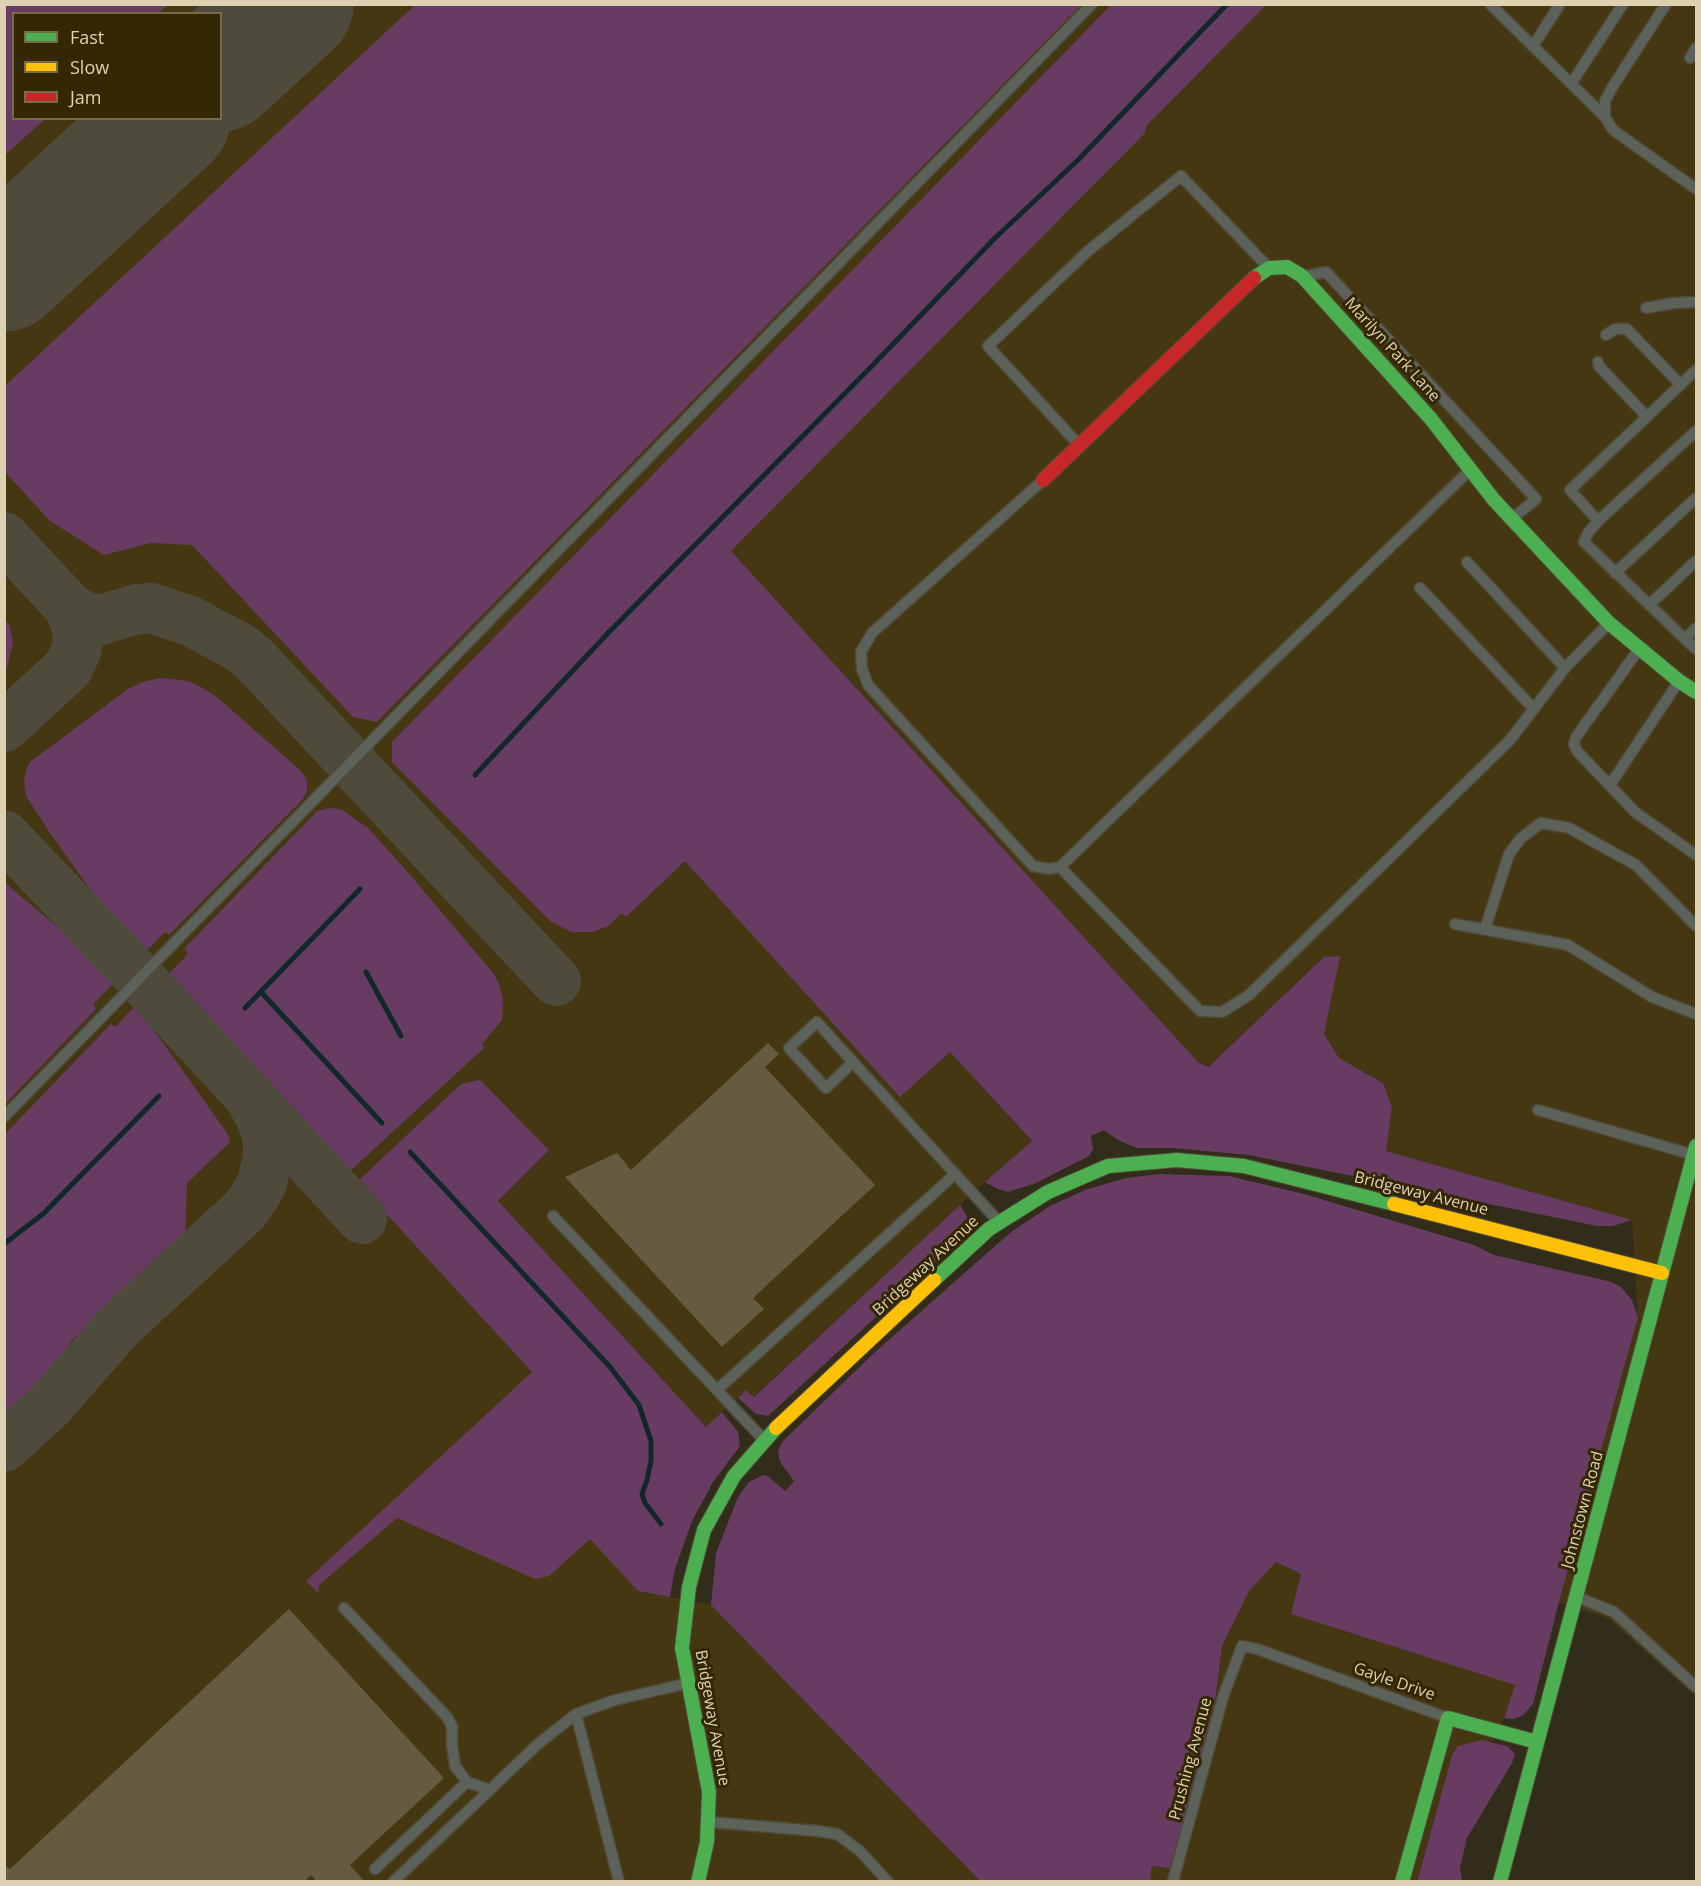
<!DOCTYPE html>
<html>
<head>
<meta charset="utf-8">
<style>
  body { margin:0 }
  #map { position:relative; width:1701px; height:1886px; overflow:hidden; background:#322c1a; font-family:"Open Sans",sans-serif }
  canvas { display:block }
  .frame { position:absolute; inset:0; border:6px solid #ddd1b2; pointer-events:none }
  .legend { position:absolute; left:12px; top:12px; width:210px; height:108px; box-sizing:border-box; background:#332704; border:2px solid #776b4a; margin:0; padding:8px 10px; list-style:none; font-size:18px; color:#ddd1b2 }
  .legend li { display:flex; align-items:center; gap:12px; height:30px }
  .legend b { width:30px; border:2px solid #776b4a }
</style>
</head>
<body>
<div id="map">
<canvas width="1701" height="1886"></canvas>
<div class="frame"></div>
<ul class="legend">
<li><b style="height:8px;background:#4caf50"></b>Fast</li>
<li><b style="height:8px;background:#ffc107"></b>Slow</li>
<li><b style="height:8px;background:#c62828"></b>Jam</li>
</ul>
</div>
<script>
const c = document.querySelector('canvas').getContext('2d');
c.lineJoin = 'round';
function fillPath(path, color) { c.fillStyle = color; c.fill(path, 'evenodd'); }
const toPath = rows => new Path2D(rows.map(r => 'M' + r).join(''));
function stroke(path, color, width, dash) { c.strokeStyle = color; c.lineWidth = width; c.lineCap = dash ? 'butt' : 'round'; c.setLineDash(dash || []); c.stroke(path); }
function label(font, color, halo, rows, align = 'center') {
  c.font = font + ' "Open Sans",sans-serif'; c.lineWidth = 6; c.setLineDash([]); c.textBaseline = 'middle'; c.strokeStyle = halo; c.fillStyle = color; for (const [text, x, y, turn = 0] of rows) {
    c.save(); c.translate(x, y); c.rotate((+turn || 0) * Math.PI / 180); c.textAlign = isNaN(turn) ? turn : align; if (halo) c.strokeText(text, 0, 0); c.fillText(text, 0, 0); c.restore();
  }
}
const built = toPath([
  [5,5,1696,5,1696,1697,1609,1619,1559,1602,1638,1317,1632,1220,1386,1151,1392,1108,1383,1083,1339,1058,1324,1034,1339,956,1324,957,1207,1067,1198,1062,731,551,900,1096,950,1052,1032,1142,985,1182,753,1397,746,1390,706,1427,638,1591,711,1605,980,1881,5,1882],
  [14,14,220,14,220,118,14,118],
  [1276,1562,1301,1574,1291,1614,1516,1685,1495,1740,1452,1755,1417,1881,1150,1882,1152,1866,1176,1869,1216,1693,1222,1646,1249,1591]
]);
const green = toPath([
  [5,4,168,4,168,5,158,13,14,14,14,118,45,119,5,155],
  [415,5,1081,5,377,722,353,717,192,545,151,543,104,555,50,521,5,472,5,386],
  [1111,5,1266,5,1147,125,1144,134,731,551,1198,1062,1208,1067,1324,957,1340,956,1324,1034,1339,1058,1383,1083,1392,1108,1386,1151,1632,1220,1613,1226,1597,1226,1249,1155,1172,1148,1137,1148,1118,1140,1104,1130,1091,1136,1093,1149,1089,1156,1036,1183,1008,1192,998,1189,985,1182,1032,1141,950,1052,900,1097,685,861,626,917,622,913,608,926,593,932,571,932,550,921,392,762,392,742],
  [5,619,10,627,13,643,5,676],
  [161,678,188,681,201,687,217,697,302,772,307,781,307,790,303,799,169,935,165,932,144,953,112,920,50,833,26,796,24,782,26,770,30,762,128,689,143,682],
  [328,808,341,809,368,828,405,869,494,974,499,984,503,999,502,1020,482,1044,484,1048,349,1172,166,977,188,954,184,949,317,811],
  [5,883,74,941,114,983,93,1004,96,1009,5,1104],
  [136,1005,227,1133,230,1142,187,1183,185,1235,70,1342,58,1369,5,1418,5,1134,111,1024,115,1027],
  [480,1080,549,1150,498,1201,706,1427,722,1412,738,1432,740,1446,713,1482,692,1521,675,1569,670,1597,638,1591,590,1539,549,1576,535,1579,397,1518,319,1585,318,1593,306,1581,532,1372,357,1182,461,1084],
  [1160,1174,1229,1176,1304,1194,1474,1245,1494,1255,1608,1281,1620,1286,1632,1300,1638,1317,1559,1602,1533,1704,1523,1715,1514,1719,1504,1718,1515,1685,1291,1614,1301,1574,1276,1562,1249,1591,1222,1646,1216,1693,1176,1869,1152,1866,1150,1881,980,1881,711,1605,716,1553,738,1497,749,1482,763,1475,768,1476,785,1491,794,1481,780,1462,778,1452,782,1442,875,1352,1011,1232,1050,1206,1085,1190,1126,1178],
  [960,1205,967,1216,968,1228,962,1238,768,1416,756,1414,738,1398,746,1390,754,1397],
  [1481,1740,1507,1746,1515,1754,1512,1763,1467,1838,1460,1868,1462,1881,1417,1882,1452,1755,1458,1746]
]);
const stream = toPath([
  [475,775,610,631,872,366,995,238,1078,160,1227,4],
  [366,972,401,1036],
  [261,992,382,1123],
  [245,1008,360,889],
  [410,1152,610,1367,639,1405,651,1441,651,1461,647,1480,642,1494,645,1503,661,1524],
  [4,1244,43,1214,159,1096]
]);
const taxiway = toPath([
  [4,215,24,215,46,213,65,206,88,193],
  [4,537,70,608,86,617,100,620,137,609,151,608,190,621,241,648,254,659,556,981],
  [4,727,68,668,76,651,78,641,77,628,70,608],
  [4,835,140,978,362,1219],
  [4,1447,49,1406,120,1325,245,1210,254,1197,262,1183,268,1156,268,1141,264,1125,252,1101]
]);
const runway = toPath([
  [220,70,292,4],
  [4,270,169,118]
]);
const building = toPath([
  [768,1043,779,1054,765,1067,875,1185,753,1298,764,1309,722,1347,565,1177,617,1153,631,1170],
  [289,1609,444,1778,350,1865,365,1882,317,1882,311,1875,304,1882,4,1882,4,1868,7,1867,10,1869]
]);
const lane = toPath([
  [1490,4,1605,117,1613,130,1696,189],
  [1533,46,1560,4],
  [1690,58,1696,48],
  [1571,84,1623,4],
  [1605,117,1605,101,1613,86,1666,4],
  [1305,276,1326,272,1536,499,1512,519],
  [1646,308,1674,303,1696,302],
  [1606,335,1615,329,1627,329,1681,385],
  [1598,362,1599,366,1647,417],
  [1696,431,1598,521,1588,533,1584,542,1685,639,1696,628],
  [1079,445,988,346,1088,251,1181,176,1269,268],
  [1042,481,872,633,861,652,862,669,868,685,1033,866,1049,869,1060,867,1470,470],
  [1598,521,1570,490,1696,370],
  [1467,562,1565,668],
  [1615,573,1696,498],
  [1420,588,1534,709],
  [1649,605,1696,561],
  [1685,639,1696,649],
  [1639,649,1576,737,1574,744,1577,751,1635,812,1696,855],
  [1610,785,1679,681],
  [1060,867,1200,1011,1222,1012,1249,995,1510,740,1565,668,1609,623],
  [1455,924,1568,945,1652,997,1696,1014],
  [1485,929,1509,854,1521,838,1541,823,1569,828,1636,865,1696,926],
  [853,1062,826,1088,789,1048,817,1022,853,1062,999,1222],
  [1538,1110,1694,1155],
  [4,1117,1092,4],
  [553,1216,764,1440],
  [717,1390,955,1174],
  [1577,1597,1614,1612,1696,1687],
  [344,1608,447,1717,452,1726,452,1744,455,1766,467,1782,490,1790],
  [576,1714,619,1882],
  [709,1822,817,1831,837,1834,860,1851,888,1882],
  [375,1869,467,1782],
  [393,1882,538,1744,576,1714,615,1700,689,1683],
  [1175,1882,1173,1881,1223,1697,1242,1646,1257,1649,1448,1718]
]);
const fast = toPath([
  [1254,278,1269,268,1287,267,1302,276,1431,419,1494,500,1609,623,1679,681,1696,692],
  [934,1280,989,1229,1048,1192,1108,1166,1177,1160,1244,1166,1394,1204],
  [698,1882,707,1842,709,1792,682,1648,689,1587,704,1530,734,1476,776,1428],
  [1402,1882,1448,1718,1537,1742],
  [1500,1882,1696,1146]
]);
const slow = toPath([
  [1394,1204,1662,1273],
  [776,1428,934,1280]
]);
const jam = toPath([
  [1043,480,1254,278]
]);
const streetNames = [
  ["Marilyn Park Lane",1392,350,48],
  ["Bridgeway Avenue",1421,1194,14],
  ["Bridgeway Avenue",926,1266,-43],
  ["Johnstown Road",1583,1510,-75],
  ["Gayle Drive",1394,1682,19],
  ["Bridgeway Avenue",712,1718,80],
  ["Prushing Avenue",1191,1759,-75]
];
fillPath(built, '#443712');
fillPath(green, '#683c62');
stroke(stream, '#112729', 5);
stroke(taxiway, '#4e4b3c', 50);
stroke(runway, '#4e4b3c', 123);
fillPath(building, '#645b40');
stroke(lane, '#4f4937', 13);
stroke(fast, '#4f4937', 16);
stroke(slow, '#4f4937', 16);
stroke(jam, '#4f4937', 16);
stroke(lane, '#5c625a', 10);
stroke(fast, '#4caf50', 14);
stroke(slow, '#ffc107', 14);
stroke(jam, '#c62828', 14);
label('16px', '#ddd1b2', '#332704', streetNames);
</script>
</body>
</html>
